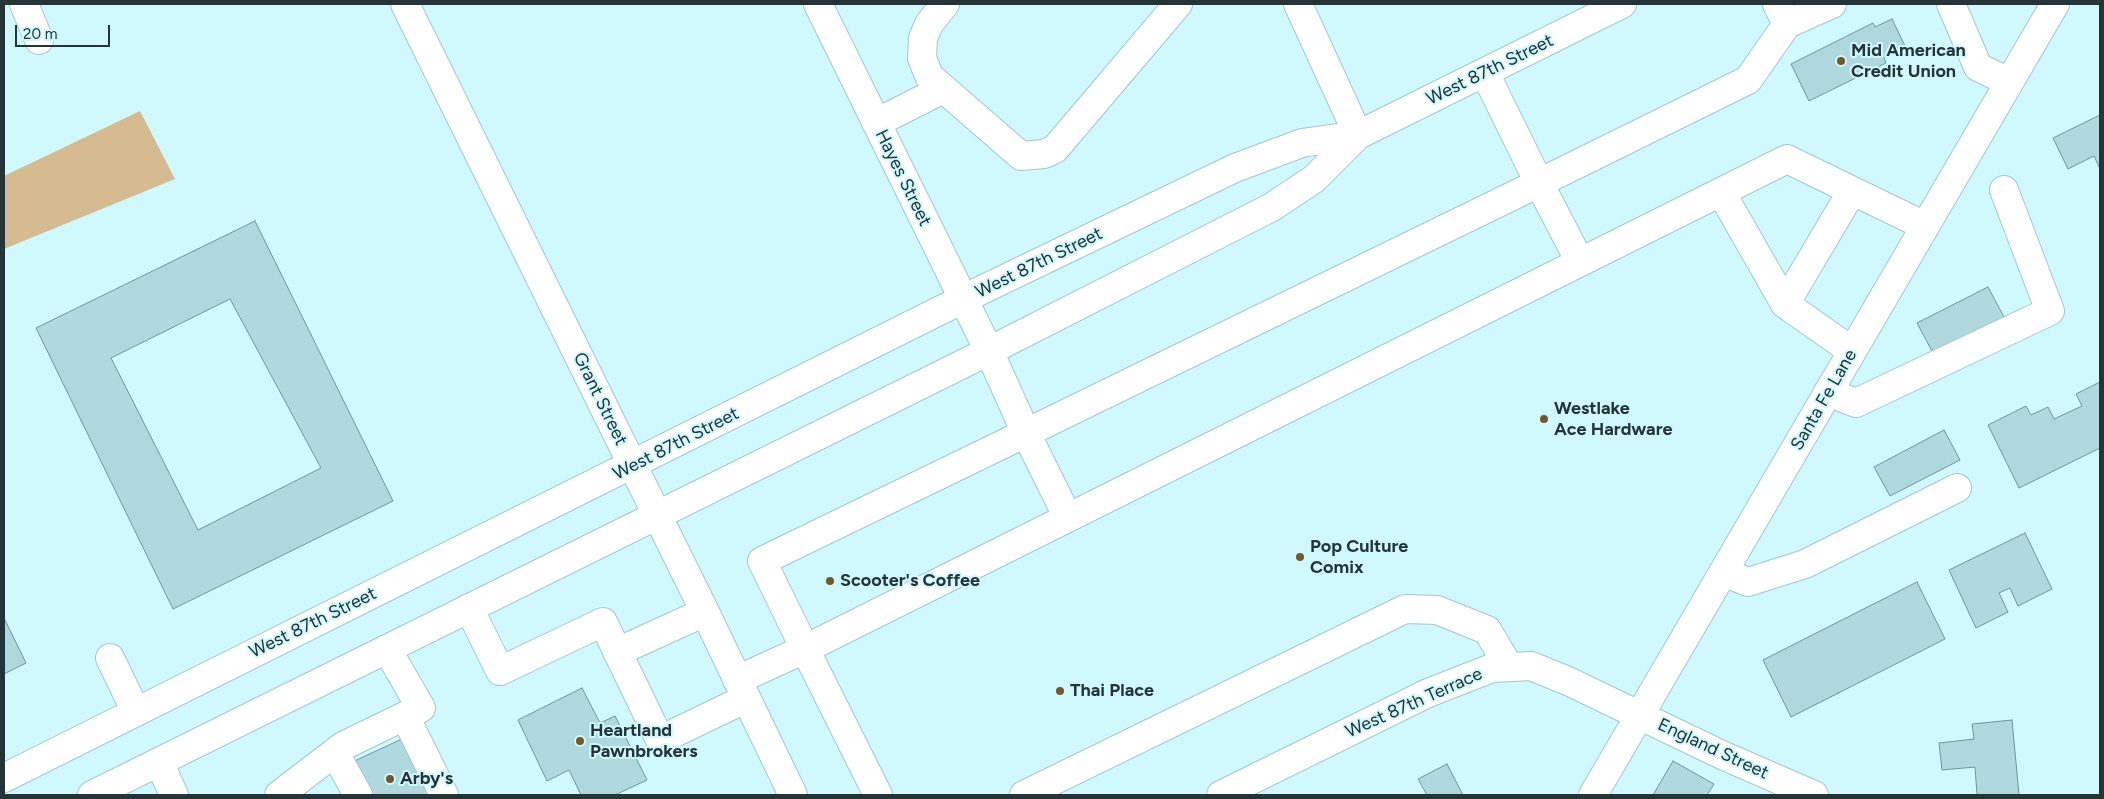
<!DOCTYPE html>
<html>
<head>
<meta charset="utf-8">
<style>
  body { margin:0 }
  #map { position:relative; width:2104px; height:799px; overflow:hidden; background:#d0f9ff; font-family:Figtree,sans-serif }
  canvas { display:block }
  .frame { position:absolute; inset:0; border:5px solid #243437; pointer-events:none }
  .scale { position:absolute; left:15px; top:25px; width:95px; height:22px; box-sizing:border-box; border:2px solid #243437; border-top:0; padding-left:6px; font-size:15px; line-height:18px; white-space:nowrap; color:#243437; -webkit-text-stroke:4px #d0f9ff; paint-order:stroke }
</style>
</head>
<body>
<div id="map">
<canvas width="2104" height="799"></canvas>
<div class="frame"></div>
<div class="scale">20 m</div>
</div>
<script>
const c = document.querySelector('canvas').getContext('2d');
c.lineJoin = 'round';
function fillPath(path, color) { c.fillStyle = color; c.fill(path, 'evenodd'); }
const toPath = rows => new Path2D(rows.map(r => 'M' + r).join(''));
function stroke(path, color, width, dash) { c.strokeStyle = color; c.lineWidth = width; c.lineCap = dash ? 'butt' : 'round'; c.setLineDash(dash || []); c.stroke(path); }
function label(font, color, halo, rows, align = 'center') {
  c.font = font + ' Figtree,sans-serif'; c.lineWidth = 4; c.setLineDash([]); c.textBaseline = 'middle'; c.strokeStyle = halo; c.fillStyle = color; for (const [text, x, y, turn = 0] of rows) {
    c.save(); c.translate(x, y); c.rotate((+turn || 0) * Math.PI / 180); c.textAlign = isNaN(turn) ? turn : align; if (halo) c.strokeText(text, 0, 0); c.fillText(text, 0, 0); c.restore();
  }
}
const green = toPath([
  [140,111,175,179,4,249,4,176]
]);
const building = toPath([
  [1892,19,1906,48,1884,58,1886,63,1809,101,1791,64,1873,23,1875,27,1892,19],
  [2100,115,2100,169,2094,156,2068,169,2053,138,2100,115],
  [255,221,393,501,173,609,36,328,255,221],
  [230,299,321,468,198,530,111,358,230,299],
  [1988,287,2004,317,1933,353,1917,323,1988,287],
  [2100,382,2100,448,2019,488,1988,425,2026,406,2031,415,2048,407,2054,419,2082,406,2076,394,2100,382],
  [1944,430,1960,460,1890,496,1874,467,1944,430],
  [2025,533,2052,589,2018,606,2010,588,1999,593,2008,612,1976,628,1949,570,2025,533],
  [1917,582,1945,639,1791,717,1763,660,1917,582],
  [4,618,26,663,4,674,4,618],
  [582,688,600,723,615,716,647,780,615,795,581,795,569,770,547,781,518,720,582,688],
  [2012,720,2019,795,1977,795,1975,767,1942,770,1939,743,1974,739,1972,724,2012,720],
  [404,738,430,795,365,795,348,764,404,738],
  [1673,761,1714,784,1707,795,1653,795,1673,761],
  [1447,764,1463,795,1427,795,1418,779,1447,764]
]);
const minor = toPath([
  [24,4,39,40],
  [405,4,705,612,793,795],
  [818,4,989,351,1026,433,1539,183,1485,73],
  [945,4,929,24,923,38,922,58,929,76,1021,156,1044,154,1055,149,1178,4],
  [1298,4,1358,135],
  [1951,4,1978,67,2009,82],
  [1787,24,1832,4],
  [876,123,943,89],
  [1721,192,1785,304,1852,351],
  [1580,262,1539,183,1748,80,1787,24,1777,4],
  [1785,304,1852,191],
  [1828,392,1856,403,2050,311,2004,190],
  [1723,572,1748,582,1805,564,1957,488],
  [469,608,500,671,603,622,660,740,745,699],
  [617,652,705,612],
  [110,658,136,712],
  [737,680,805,649,762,561,1026,433,1068,518],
  [405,716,444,795],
  [335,753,358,795],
  [159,762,174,795],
  [279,795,343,746,421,708,387,649],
  [878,795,805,649,1787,159,1925,226],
  [1024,795,1405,609,1437,610,1487,630,1509,667],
  [1221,795,1428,693,1492,668,1531,666,1568,681,1722,755,1814,795],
  [1593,795,2055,4]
]);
const major = toPath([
  [4,778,963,299,1235,168,1302,143,1358,135,1622,4],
  [92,795,989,351,1272,207,1314,179,1358,135]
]);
const markers = [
  [1841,61,5,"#73582a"],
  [1544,419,5,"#73582a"],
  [1300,557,5,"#73582a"],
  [830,581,5,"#73582a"],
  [1060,691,5,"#73582a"],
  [580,741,5,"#73582a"],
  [390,779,5,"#73582a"]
];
const poiNames = [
  ["Mid American",1851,51],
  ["Credit Union",1851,72],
  ["Westlake",1554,409],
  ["Ace Hardware",1554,430],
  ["Pop Culture",1310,547],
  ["Comix",1310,568],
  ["Scooter's Coffee",840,581],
  ["Thai Place",1070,691],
  ["Heartland",590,731],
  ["Pawnbrokers",590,752],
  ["Arby's",400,779]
];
const streetNames = [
  ["West 87th Street",1490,70,-26],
  ["Hayes Street",903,178,64],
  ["West 87th Street",1039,263,-26],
  ["Grant Street",600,399,64],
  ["Santa Fe Lane",1824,400,-60],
  ["West 87th Street",676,444,-27],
  ["West 87th Street",313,623,-26],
  ["West 87th Terrace",1414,703,-24],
  ["England Street",1713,749,25]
];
fillPath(green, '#d6bb90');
fillPath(building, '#b0d9df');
stroke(building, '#6e959b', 1);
stroke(minor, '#a0c8cd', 30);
stroke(major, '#a0c8cd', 30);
stroke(minor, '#fff', 28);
stroke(major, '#fff', 28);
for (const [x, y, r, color] of markers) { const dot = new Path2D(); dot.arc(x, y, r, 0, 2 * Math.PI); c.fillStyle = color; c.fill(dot); stroke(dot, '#d0f9ff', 2); }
label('bold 18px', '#243437', '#d0f9ff', poiNames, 'left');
label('18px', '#243437', '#d0f9ff', streetNames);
</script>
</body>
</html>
